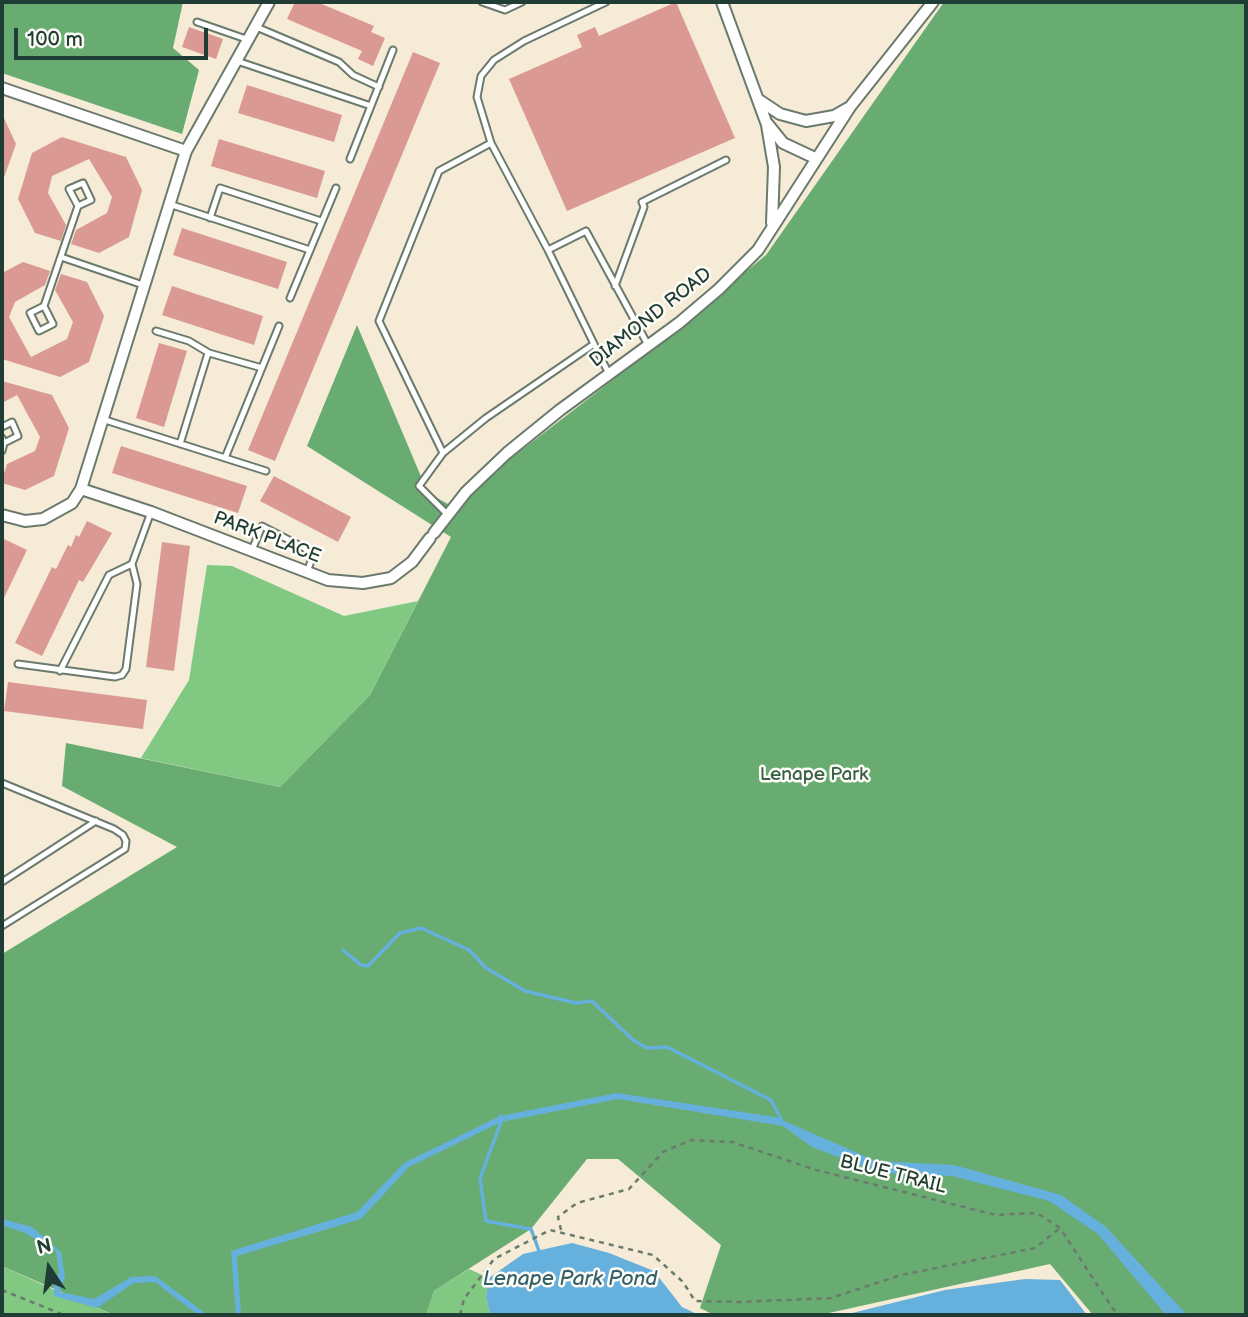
<!DOCTYPE html>
<html>
<head>
<meta charset="utf-8">
<style>
  body { margin:0 }
  #map { position:relative; width:1248px; height:1317px; overflow:hidden; background:#f5ebd6; font-family:"Balsamiq Sans",sans-serif }
  canvas { display:block }
  .frame { position:absolute; inset:0; border:4px solid #1f3d34; pointer-events:none }
  .north { position:absolute; left:14px; top:1233px; width:70px; height:70px; -webkit-text-stroke:5px #fdfcf7; paint-order:stroke; rotate:347deg; font-size:19px; font-weight:700; line-height:28px; text-align:center; color:#1f3d34 }
  .north::after { content:''; display:block; margin:auto; width:24px; height:32px; background:#1f3d34; clip-path:polygon(50% 0,100% 100%,50% 72%,0 100%) }
  .scale { position:absolute; left:14px; top:28px; width:194px; height:32px; box-sizing:border-box; border:4px solid #1f3d34; border-top:0; padding-left:9px; font-size:21px; line-height:24px; white-space:nowrap; color:#1f3d34; -webkit-text-stroke:5px #fdfcf7; paint-order:stroke }
</style>
</head>
<body>
<div id="map">
<canvas width="1248" height="1317"></canvas>
<div class="frame"></div>
<div class="north">N</div>
<div class="scale">100 m</div>
</div>
<script>
const c = document.querySelector('canvas').getContext('2d');
c.lineJoin = 'round';
function fillPath(path, color) { c.fillStyle = color; c.fill(path, 'evenodd'); }
const toPath = rows => new Path2D(rows.map(r => 'M' + r).join(''));
function stroke(path, color, width, dash) { c.strokeStyle = color; c.lineWidth = width; c.lineCap = dash ? 'butt' : 'round'; c.setLineDash(dash || []); c.stroke(path); }
function label(font, color, halo, rows, align = 'center') {
  c.font = font + ' "Balsamiq Sans",sans-serif'; c.lineWidth = 5; c.setLineDash([]); c.textBaseline = 'middle'; c.strokeStyle = halo; c.fillStyle = color; for (const [text, x, y, turn = 0] of rows) {
    c.save(); c.translate(x, y); c.rotate((+turn || 0) * Math.PI / 180); c.textAlign = isNaN(turn) ? turn : align; if (halo) c.strokeText(text, 0, 0); c.fillText(text, 0, 0); c.restore();
  }
}
const green = toPath([
  [207,565,232,566,344,616,418,601,370,695,280,787,141,758,189,680],
  [2,1266,59,1292,114,1315,2,1315],
  [469,1269,489,1278,486,1297,490,1315,426,1315,434,1291]
]);
const forest = toPath([
  [2,2,183,2,173,48,199,70,182,134,2,73],
  [944,2,1246,2,1246,1315,1093,1315,1050,1264,820,1315,714,1315,700,1308,721,1245,618,1159,587,1159,531,1229,434,1291,426,1315,114,1315,2,1266,2,954,177,847,62,786,66,743,280,787,370,695,451,537,307,446,357,325,428,493,457,509,480,482,640,359,766,255]
]);
const water = toPath([
  [617,1093,775,1117,876,1161,954,1165,1061,1195,1106,1227,1187,1315,1166,1315,1098,1234,1049,1201,952,1176,879,1173,812,1147,783,1126,618,1099,501,1122,409,1167,361,1219,237,1256,241,1315,236,1315,231,1251,357,1212,404,1163,500,1116],
  [2,1219,32,1227,61,1252,65,1276,60,1292,94,1299,131,1277,155,1276,208,1315,198,1315,155,1282,134,1283,97,1308,54,1296,54,1286,59,1272,56,1251,25,1233,2,1225],
  [572,1243,609,1253,654,1271,682,1307,699,1315,490,1315,486,1297,489,1278,523,1254],
  [1025,1279,1060,1280,1087,1315,844,1315,945,1290]
]);
const stream = toPath([
  [343,950,361,965,368,966,400,933,421,928,469,950,486,968,525,991,576,1003,592,1001,633,1040,647,1048,667,1047,771,1100,782,1121],
  [500,1116,501,1122,480,1178,486,1221,531,1229,539,1251]
]);
const building = toPath([
  [295,2,317,2,374,26,371,32,385,38,373,66,358,59,362,51,287,19],
  [676,2,735,138,567,211,509,79,582,47,577,35,595,27,599,36],
  [189,27,223,39,216,59,182,47],
  [413,52,440,63,275,461,248,450],
  [247,85,342,115,334,142,238,113],
  [2,114,16,144,3,180,2,179],
  [62,137,126,157,142,190,129,237,99,253,71,244,76,230,107,213,112,197,89,159,52,176,48,193,66,225,61,241,35,233,18,199,32,153],
  [219,139,325,171,317,198,211,166],
  [182,228,287,262,278,289,173,255],
  [23,262,50,271,45,285,15,302,9,317,31,357,67,339,73,322,55,290,61,274,87,282,104,316,89,362,60,377,2,359,2,273],
  [172,286,263,316,254,345,162,315],
  [159,343,187,351,164,427,136,418],
  [2,381,52,395,69,428,54,476,25,490,2,483,2,480,7,464,35,451,40,437,17,395,2,403],
  [121,446,247,486,238,513,112,473],
  [274,476,351,517,338,542,260,501],
  [87,521,112,533,83,582,79,580,42,656,15,643,52,567,56,569,68,545,71,547,76,535,79,537],
  [2,538,27,550,2,602],
  [162,542,190,546,174,671,146,667],
  [8,682,147,700,143,729,4,711]
]);
const path = toPath([
  [561,1230,558,1217,577,1203,629,1189,663,1152,691,1140,732,1142,816,1170,996,1215,1037,1213,1060,1228,1113,1309,1122,1315],
  [2,1290,64,1315],
  [460,1315,464,1299,494,1259,550,1230,653,1255,683,1282,695,1301,739,1302,831,1298,901,1275,1035,1248,1060,1228]
]);
const lane = toPath([
  [482,2,505,10,522,2],
  [606,2,524,41,494,60,481,76,477,97,491,143,439,171,379,321,443,453,486,418,594,344,609,374],
  [197,22,246,39],
  [254,26,339,62,353,75,379,87],
  [237,61,371,106],
  [491,143,548,250,586,231,648,345],
  [350,159,393,50],
  [169,204,310,250],
  [210,218,220,188,321,221],
  [548,250,594,344],
  [61,257,143,285],
  [615,286,644,207,642,202,726,160],
  [290,298,336,188],
  [44,306,53,324,39,331,30,313,44,306,78,206,69,189,83,183,91,200,78,206],
  [156,331,189,341,209,353,262,368],
  [102,419,266,471],
  [2,427,12,422,18,436,4,443],
  [2,438,4,443,2,451],
  [180,444,208,353],
  [443,453,419,486,447,514],
  [225,458,279,326],
  [252,550,262,526,314,553,307,572],
  [18,664,115,677,122,675,126,669,137,584,132,564,151,512],
  [60,671,109,575,132,564],
  [2,783,114,829,123,835,126,841,125,849,2,926],
  [2,882,96,821]
]);
const street = toPath([
  [722,2,766,122,783,143,815,158],
  [2,88,186,151],
  [759,100,780,114,806,121,834,116,848,108],
  [767,125,774,167,772,223],
  [81,489,151,512,328,580,363,583,391,578,412,562,430,538],
  [2,515,25,521,43,519,72,503,81,489,186,151,269,2],
  [434,533,466,492,507,453,560,410,679,323,719,289,758,250,850,107,933,2]
]);
const streetNames = [
  ["DIAMOND ROAD",651,318,-38],
  ["PARK PLACE",267,538,21],
  ["BLUE TRAIL",893,1175,14]
];
const parkNames = [
  ["Lenape Park",814,775]
];
const waterNames = [
  ["Lenape Park Pond",570,1280]
];
fillPath(green, '#81c883');
fillPath(forest, '#68ac71');
fillPath(water, '#66b0de');
stroke(stream, '#66b0de', 3.5);
fillPath(building, '#da9a93');
stroke(lane, '#6a7a6d', 9);
stroke(street, '#6a7a6d', 14);
stroke(path, '#6a7a6d', 2.5, [5, 5]);
stroke(lane, '#fff', 5);
stroke(street, '#fff', 10);
label('19px', '#1f3d34', '#fdfcf7', streetNames);
label('19px', '#386048', '#fdfcf7', parkNames);
label('italic 21px', '#346067', '#fdfcf7', waterNames);
</script>
</body>
</html>
